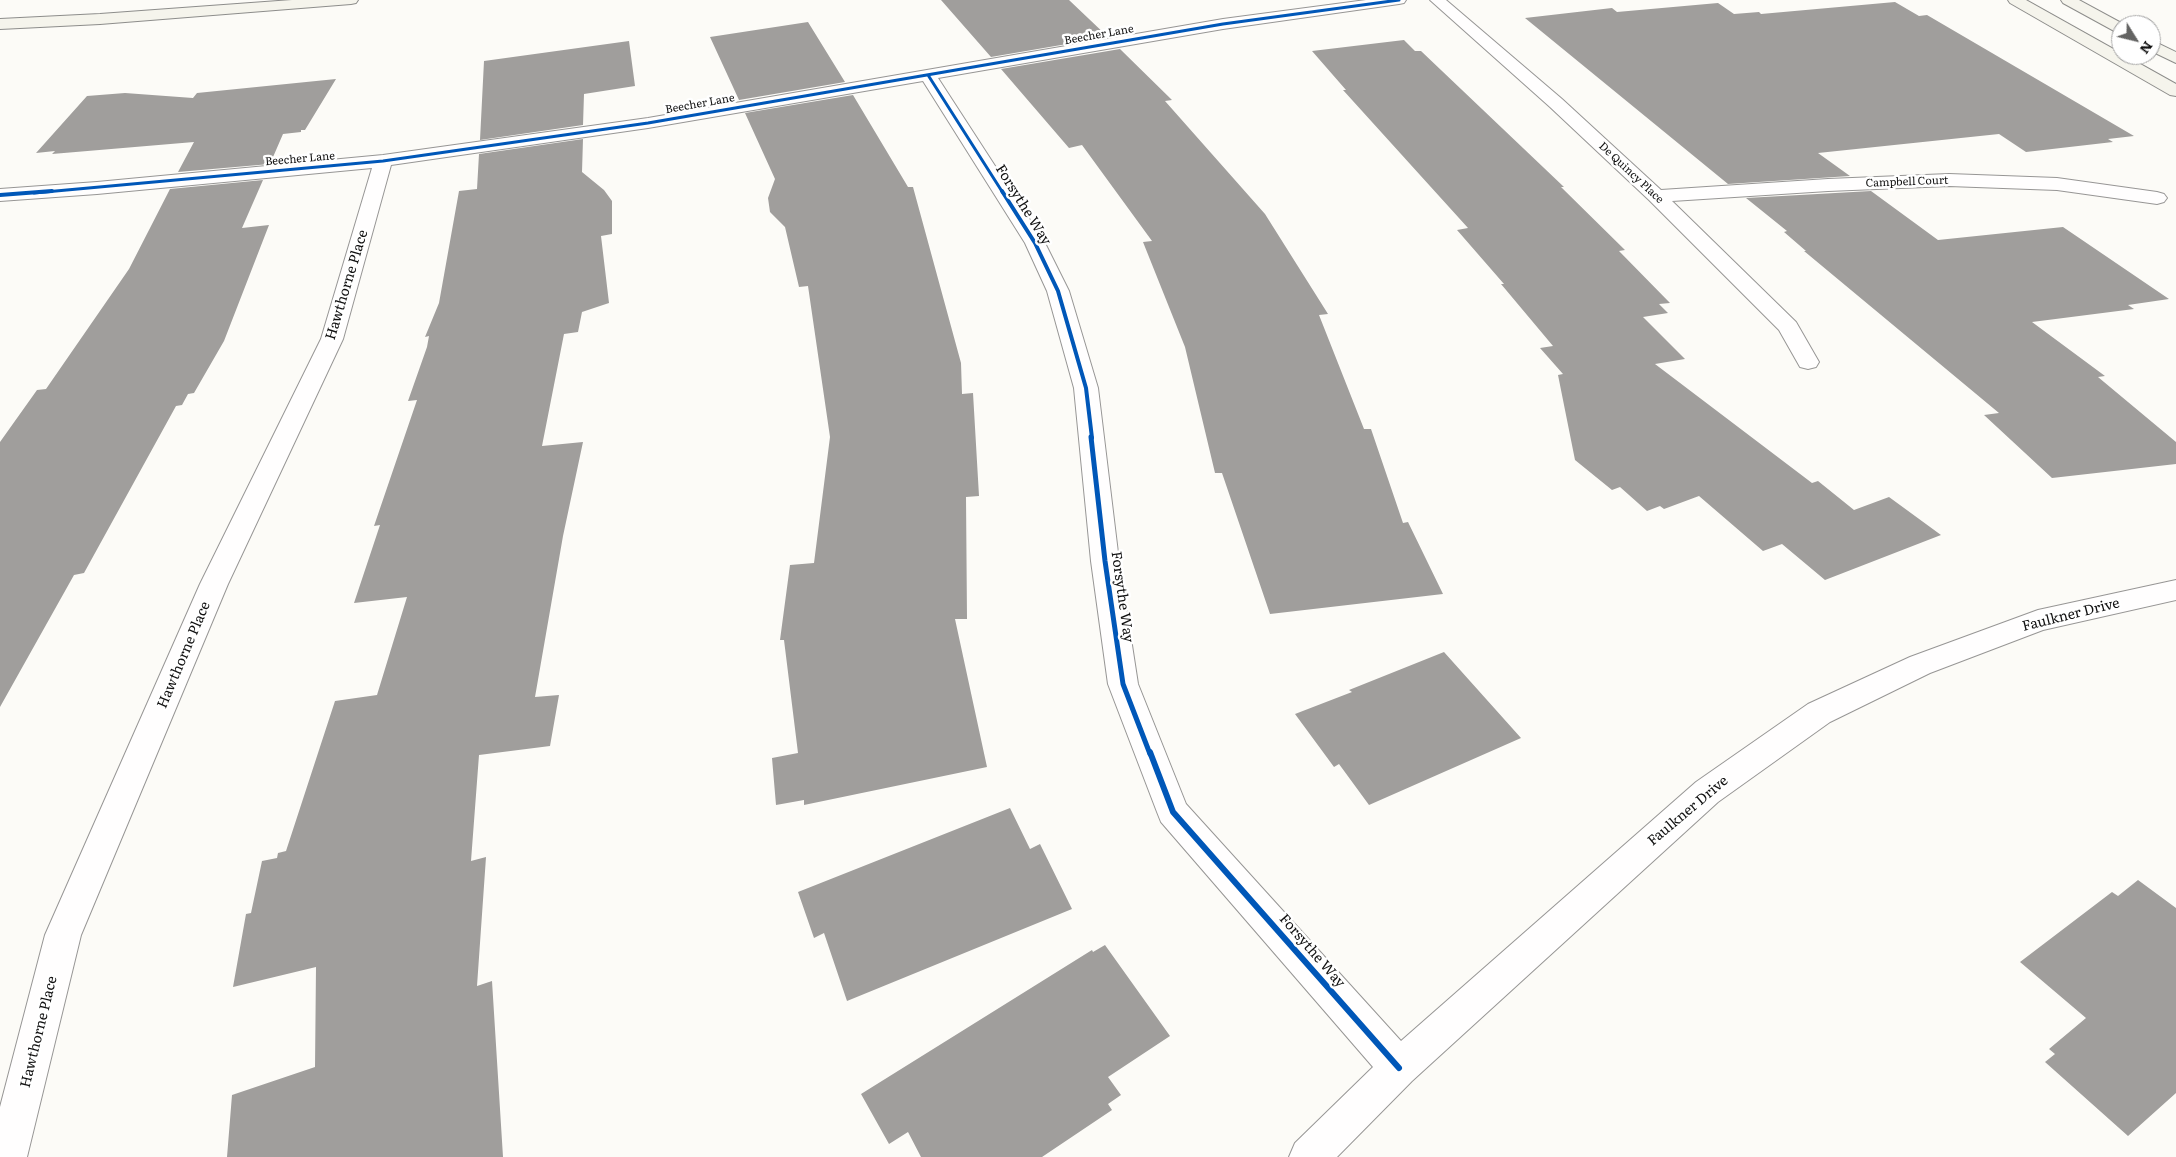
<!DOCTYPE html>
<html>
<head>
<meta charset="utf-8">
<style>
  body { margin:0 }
  #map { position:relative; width:2176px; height:1157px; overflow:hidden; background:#fcfbf7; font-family:Literata,serif }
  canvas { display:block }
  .north { position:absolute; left:2111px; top:15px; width:50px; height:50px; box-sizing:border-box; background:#fff; border:1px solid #a0a0a0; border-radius:50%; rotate:126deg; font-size:14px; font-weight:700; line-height:20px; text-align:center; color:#111 }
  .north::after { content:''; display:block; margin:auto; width:18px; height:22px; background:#636362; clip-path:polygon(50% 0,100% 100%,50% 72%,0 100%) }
</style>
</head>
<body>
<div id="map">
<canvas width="2176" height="1157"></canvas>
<div class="north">N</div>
</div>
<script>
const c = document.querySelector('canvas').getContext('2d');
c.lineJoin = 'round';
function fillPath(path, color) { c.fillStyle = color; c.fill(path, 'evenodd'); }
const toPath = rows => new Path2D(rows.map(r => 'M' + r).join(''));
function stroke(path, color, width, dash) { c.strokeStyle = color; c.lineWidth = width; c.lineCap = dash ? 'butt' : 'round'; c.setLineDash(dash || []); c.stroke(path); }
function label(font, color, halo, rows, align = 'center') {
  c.font = font + ' Literata,serif'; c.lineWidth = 5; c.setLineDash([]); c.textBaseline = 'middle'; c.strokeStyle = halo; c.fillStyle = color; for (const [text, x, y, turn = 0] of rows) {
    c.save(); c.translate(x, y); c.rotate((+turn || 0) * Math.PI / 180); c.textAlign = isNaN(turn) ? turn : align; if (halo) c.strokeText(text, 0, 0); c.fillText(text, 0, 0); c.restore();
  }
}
const building = toPath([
  [941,0,1069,0,1108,37,991,57],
  [1895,2,1919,16,1927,15,2134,136,2108,139,2113,142,2026,152,1999,134,1818,153,1850,176,1728,184,1525,18,1612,8,1617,12,1718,3,1734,14,1759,12,1761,14],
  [808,22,845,82,739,100,710,37],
  [1404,40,1415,51,1421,51,1564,187,1561,187,1625,250,1619,251,1670,303,1659,304,1668,313,1643,317,1685,359,1655,364,1812,483,1818,481,1854,510,1889,497,1941,535,1825,580,1782,544,1763,551,1699,496,1664,509,1660,506,1647,511,1620,487,1612,490,1575,460,1558,375,1563,374,1540,348,1553,346,1501,284,1504,284,1457,230,1468,228,1343,90,1346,90,1312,51],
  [629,41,635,86,584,94,583,125,480,140,484,61],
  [1120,49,1172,100,1165,101,1265,214,1328,314,1319,315,1364,429,1371,429,1403,523,1408,522,1443,594,1270,614,1222,473,1215,473,1185,347,1143,242,1152,241,1082,145,1069,148,1001,69],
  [336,79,305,130,301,130,301,132,283,134,270,164,178,172,194,142,52,154,55,151,36,153,87,96,125,93,193,98,197,93],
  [853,95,908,187,913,187,961,363,962,394,973,393,979,496,966,497,967,619,955,619,987,767,804,805,804,800,776,805,772,758,798,753,784,640,780,640,790,565,814,563,830,437,808,286,799,287,785,227,770,212,768,198,775,179,745,113],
  [583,139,582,172,604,190,612,201,612,234,601,236,609,303,582,312,578,332,564,334,542,446,583,442,563,536,535,697,559,695,550,746,479,755,471,861,486,857,477,986,492,981,503,1157,227,1157,232,1095,315,1067,316,967,233,987,246,914,251,913,262,861,277,858,278,853,286,851,335,701,377,695,407,597,354,603,380,525,374,526,417,400,408,401,427,347,429,336,425,337,439,303,459,191,477,189,479,154],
  [263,180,242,228,269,225,224,341,194,393,188,394,182,405,176,406,84,573,74,575,0,707,0,442,37,390,46,389,129,269,170,189],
  [1871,191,1938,240,2063,227,2169,299,2128,305,2134,309,2032,322,2105,376,2098,377,2176,442,2176,464,2052,478,1984,415,1999,413,1804,251,1806,251,1784,232,1787,231,1746,198],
  [1444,652,1521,738,1369,805,1339,764,1334,767,1295,714,1352,692,1349,690],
  [1010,808,1030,849,1040,844,1072,909,847,1001,824,933,814,938,798,892],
  [2138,880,2176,908,2176,1093,2128,1136,2045,1062,2055,1054,2049,1049,2086,1018,2020,962,2112,892,2118,896],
  [1105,945,1170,1036,1108,1077,1121,1095,1108,1104,1112,1110,1042,1157,921,1157,908,1132,889,1144,861,1094,1092,950,1093,952]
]);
const street = toPath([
  [1366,0,1406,0,1404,3,1399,4,1223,29,938,78,1045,243,1069,291,1098,388,1119,561,1138,684,1186,804,1401,1041,1696,782,1808,704,1910,657,2038,610,2176,580,2176,600,2043,630,1930,673,1830,722,1718,802,1412,1081,1337,1157,1289,1157,1295,1143,1373,1067,1161,822,1157,812,1108,684,1091,561,1074,388,1047,291,1025,243,923,81,648,128,391,165,343,339,228,584,81,935,27,1157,0,1157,0,1107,45,935,200,584,321,339,372,168,97,194,0,201,0,189,97,182,383,155,648,118,1223,19,1366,0],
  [1430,0,1446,0,1562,99,1661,190,1828,179,1949,174,2057,178,2157,192,2164,194,2167,198,2164,202,2157,204,2057,190,1949,186,1828,191,1672,201,1796,322,1819,362,1816,367,1808,369,1800,367,1779,330,1649,200,1550,107,1430,0]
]);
const secondary = toPath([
  [292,0,358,0,356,3,351,4,100,24,0,29,0,19,100,14,292,0],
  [2008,0,2026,0,2176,84,2176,96,2170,95,2010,3,2008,0],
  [2061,0,2079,0,2125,25,2121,25,2121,34,2116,32,2063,3,2061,0],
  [2151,40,2176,52,2176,63,2151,51,2151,40]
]);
const cyclewayFar3 = toPath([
  [928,75,1003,193],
  [34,193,383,161,648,123,1223,24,1399,0]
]);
const cyclewayFar2 = toPath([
  [1002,191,1035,243,1058,291,1086,388,1092,438],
  [0,195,52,191]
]);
const cyclewayFar1 = toPath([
  [1091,437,1105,561,1123,684,1150,754]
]);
const cycleway = toPath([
  [1150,752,1173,812,1399,1068]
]);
const farStreetnames = [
  ["Beecher Lane",1099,35,-10],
  ["Beecher Lane",700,104,-10],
  ["Beecher Lane",300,159,-5],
  ["De Quincy Place",1631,173,43],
  ["Campbell Court",1907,182,-2]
];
const streetNames = [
  ["Forsythe Way",1023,205,58],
  ["Hawthorne Place",347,285,-73],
  ["Forsythe Way",1122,597,82],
  ["Faulkner Drive",2071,615,-14],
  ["Hawthorne Place",184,655,-67],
  ["Faulkner Drive",1688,811,-40],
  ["Forsythe Way",1312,951,49],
  ["Hawthorne Place",39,1032,-76]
];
fillPath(building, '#a09e9c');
stroke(street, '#979695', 2);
stroke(secondary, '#8d8d8b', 2);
fillPath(street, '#fffefe');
fillPath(secondary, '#f5f4ec');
stroke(cyclewayFar3, '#0057b8', 3);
stroke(cyclewayFar2, '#0057b8', 4);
stroke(cyclewayFar1, '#0057b8', 5);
stroke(cycleway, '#0057b8', 6);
label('11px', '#111', '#fff', farStreetnames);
label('14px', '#111', '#fff', streetNames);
</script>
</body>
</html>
